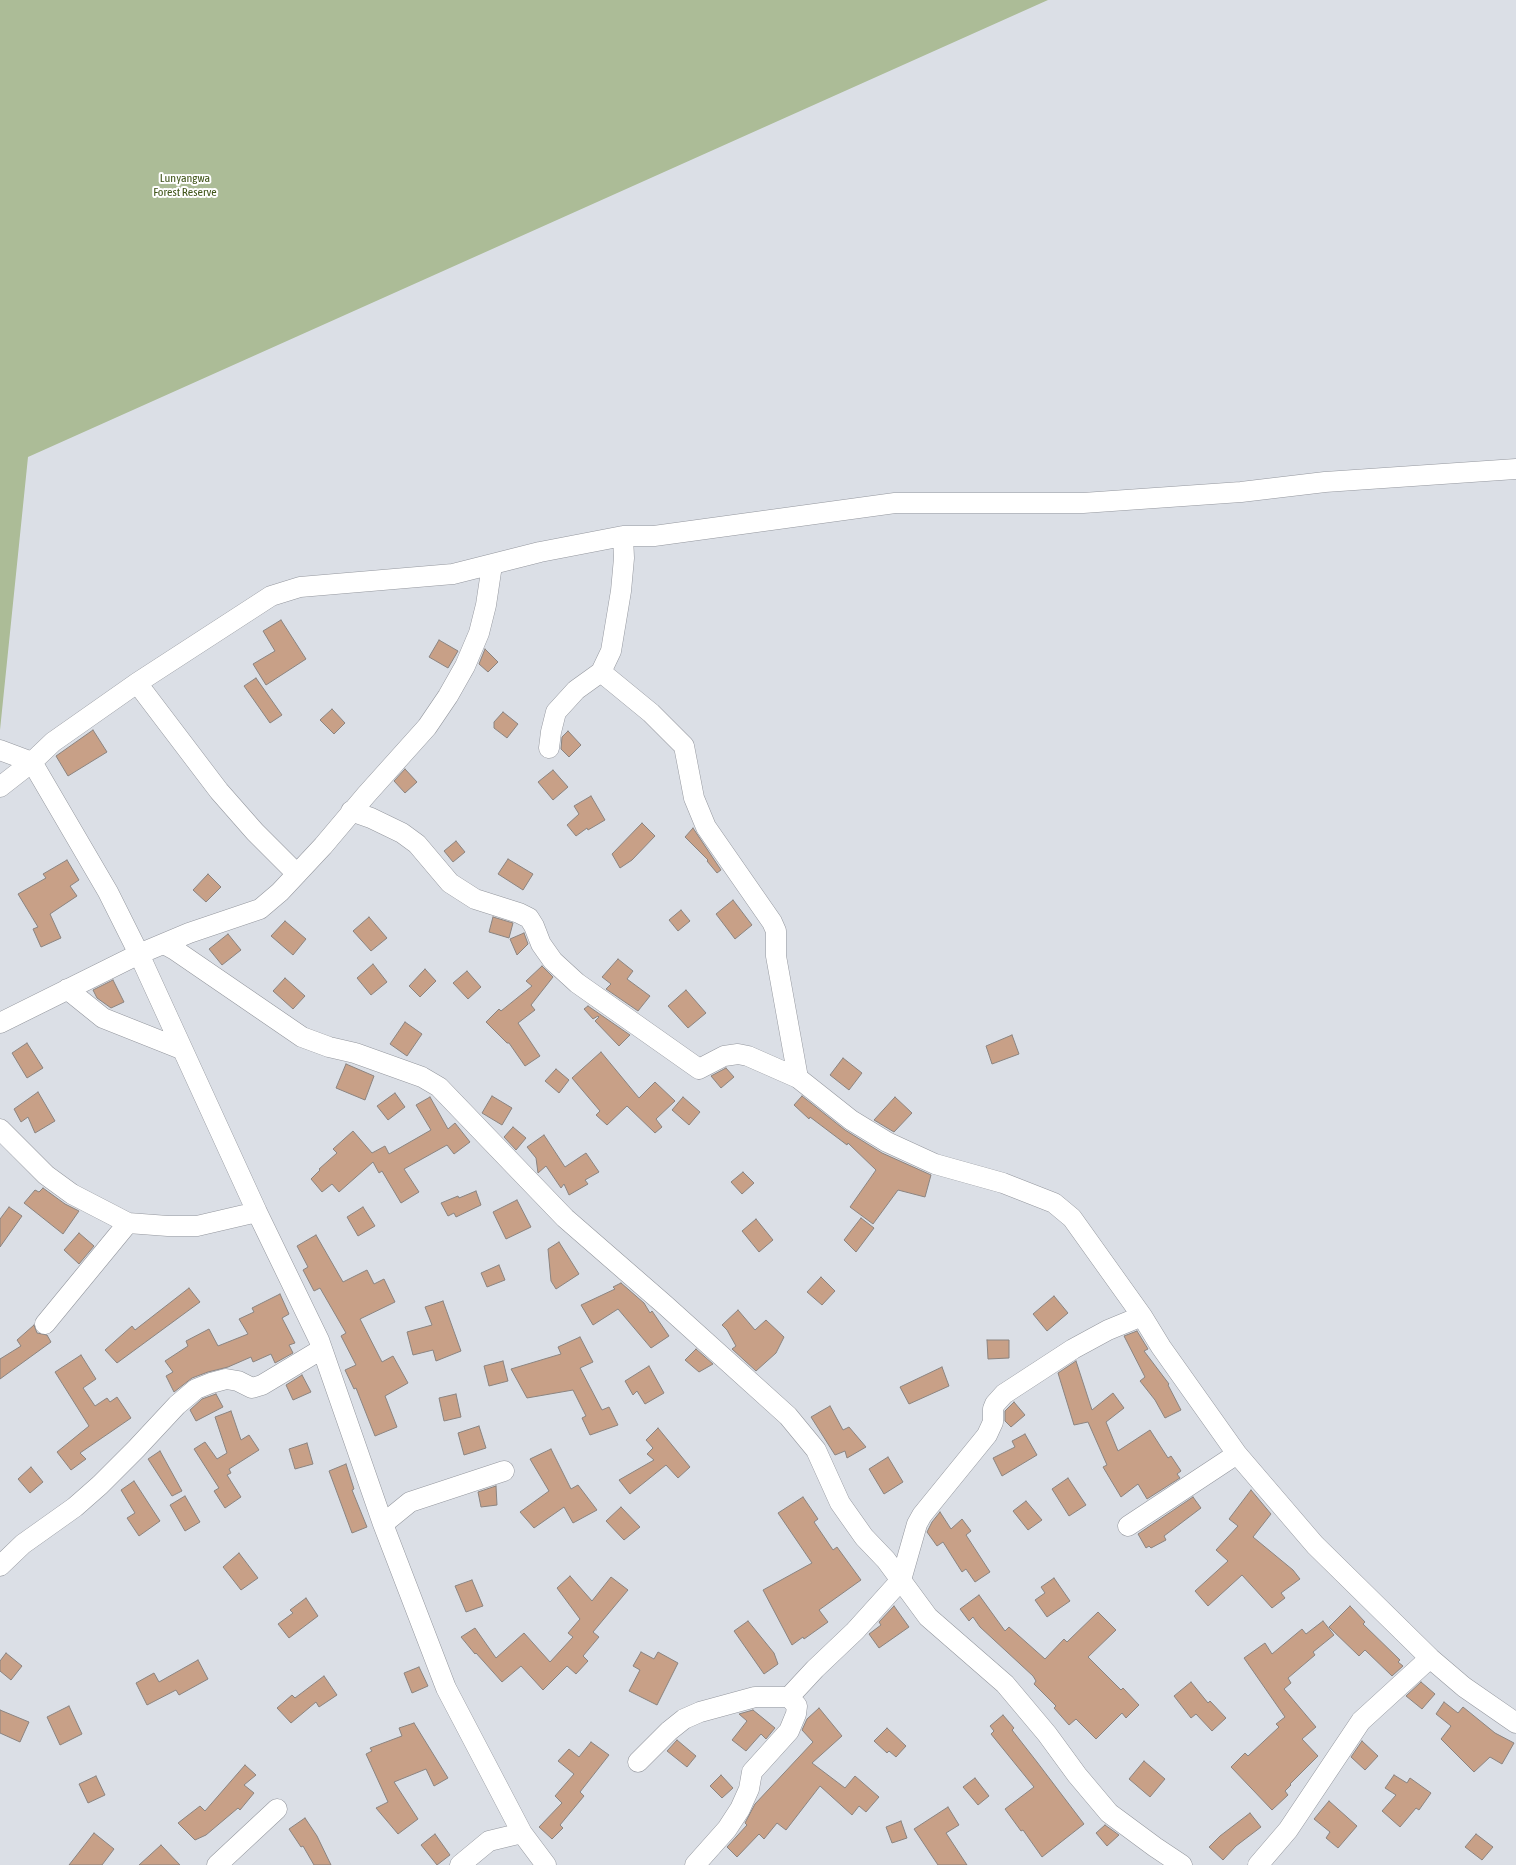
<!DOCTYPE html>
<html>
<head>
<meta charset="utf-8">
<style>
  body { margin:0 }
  canvas { display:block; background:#dbdfe6 }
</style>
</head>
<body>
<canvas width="1516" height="1865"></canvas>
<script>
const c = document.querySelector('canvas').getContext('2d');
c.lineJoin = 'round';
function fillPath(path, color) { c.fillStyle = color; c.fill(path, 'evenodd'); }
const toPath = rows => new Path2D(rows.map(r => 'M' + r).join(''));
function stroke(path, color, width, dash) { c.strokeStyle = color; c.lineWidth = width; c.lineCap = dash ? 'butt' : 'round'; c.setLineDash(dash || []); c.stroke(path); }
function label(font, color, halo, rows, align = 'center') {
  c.font = font + ' "Asap Condensed",sans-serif'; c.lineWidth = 4; c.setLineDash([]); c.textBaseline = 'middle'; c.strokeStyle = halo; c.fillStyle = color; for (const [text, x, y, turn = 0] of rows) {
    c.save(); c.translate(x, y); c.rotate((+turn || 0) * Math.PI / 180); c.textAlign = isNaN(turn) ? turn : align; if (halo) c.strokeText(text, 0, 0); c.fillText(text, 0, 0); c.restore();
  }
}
const green = toPath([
  [0,0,1048,0,28,457,0,730]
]);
const building = toPath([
  [281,620,306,659,266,685,253,664,275,651,263,631,281,620],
  [439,640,458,651,448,668,429,657,439,640],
  [485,649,498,662,488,672,479,664,485,649],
  [256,678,282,715,270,723,244,686,256,678],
  [332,709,345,723,334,734,320,720,332,709],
  [503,712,518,724,507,738,494,728,494,722,503,712],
  [93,730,107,752,68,776,56,756,93,730],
  [568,731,581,745,569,757,561,749,562,737,568,731],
  [405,769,417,782,405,793,394,781,405,769],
  [553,770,568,787,553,800,538,782,553,770],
  [591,796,605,820,588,830,587,828,576,836,567,825,579,814,574,806,591,796],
  [642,823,655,836,632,860,620,868,612,854,642,823],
  [693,828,721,870,717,873,707,861,708,860,685,837,693,828],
  [456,841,465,852,453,862,444,851,456,841],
  [508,859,533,874,523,890,498,874,508,859],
  [67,860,79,880,70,886,77,896,50,914,61,938,41,947,33,929,38,927,18,894,46,878,43,874,67,860],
  [208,874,221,887,206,902,193,890,208,874],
  [733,900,752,925,735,939,716,914,733,900],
  [681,910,690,921,678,931,669,920,681,910],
  [369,917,387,938,371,951,353,931,369,917],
  [493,917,513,923,509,938,489,932,493,917],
  [285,921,306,939,293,955,271,936,285,921],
  [524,933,528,944,517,955,510,939,524,933],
  [228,934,241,950,222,965,209,949,228,934],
  [618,959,633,971,627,979,650,996,638,1011,606,989,611,984,602,977,618,959],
  [373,964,387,982,371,995,357,978,373,964],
  [542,966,553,977,531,1005,535,1010,518,1023,540,1056,525,1066,509,1043,507,1043,486,1022,499,1009,501,1011,532,986,526,981,542,966],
  [425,969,436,981,420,997,409,986,425,969],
  [467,971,481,987,468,999,453,983,467,971],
  [285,978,305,996,293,1009,273,991,285,978],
  [113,980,124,1002,111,1008,97,998,93,990,113,980],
  [686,990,706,1013,688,1028,668,1006,686,990],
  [588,1006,630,1035,619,1046,595,1021,599,1017,598,1016,593,1019,584,1009,588,1006],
  [405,1022,422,1034,407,1056,390,1044,405,1022],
  [1012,1035,1019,1054,992,1064,986,1046,1012,1035],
  [27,1043,43,1068,27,1078,12,1053,27,1043],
  [601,1052,639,1098,655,1082,675,1101,656,1119,662,1127,655,1133,627,1106,607,1125,596,1115,600,1111,572,1078,601,1052],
  [843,1058,862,1073,849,1090,830,1075,843,1058],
  [346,1064,374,1076,365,1100,336,1088,346,1064],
  [726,1068,734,1077,721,1088,711,1076,726,1068],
  [556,1069,569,1080,559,1093,545,1081,556,1069],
  [38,1092,55,1121,35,1133,28,1117,21,1122,14,1109,38,1092],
  [395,1093,405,1107,388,1120,377,1106,395,1093],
  [492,1096,512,1108,502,1125,482,1113,492,1096],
  [802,1096,845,1130,882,1153,931,1175,925,1197,898,1190,873,1224,850,1207,876,1170,848,1143,847,1145,810,1117,809,1119,794,1105,802,1096],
  [430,1097,448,1129,455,1123,470,1142,454,1154,447,1145,404,1169,419,1192,401,1203,382,1171,379,1173,373,1162,339,1192,332,1184,322,1192,311,1179,320,1170,319,1169,337,1153,333,1149,353,1131,372,1153,385,1146,389,1154,431,1130,416,1105,430,1097],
  [683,1097,700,1112,689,1125,672,1110,683,1097],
  [895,1097,912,1113,894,1132,874,1120,895,1097],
  [513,1127,526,1138,516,1150,504,1137,513,1127],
  [544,1135,565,1167,586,1153,599,1172,585,1180,588,1184,569,1195,564,1184,561,1188,546,1166,538,1173,536,1158,527,1147,544,1135],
  [743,1172,754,1183,742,1194,731,1182,743,1172],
  [43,1188,65,1204,79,1211,63,1234,24,1203,35,1190,39,1192,43,1188],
  [476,1191,481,1205,456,1217,454,1213,448,1216,441,1203,458,1196,459,1198,476,1191],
  [517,1200,531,1227,506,1239,493,1212,517,1200],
  [9,1207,22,1216,0,1247,0,1219,9,1207],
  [363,1207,375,1226,358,1236,347,1217,363,1207],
  [861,1218,874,1228,856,1252,844,1240,861,1218],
  [756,1219,773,1240,759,1252,742,1231,756,1219],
  [79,1233,94,1246,79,1264,64,1250,79,1233],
  [316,1235,343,1282,367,1270,374,1284,384,1279,395,1302,360,1319,382,1362,393,1356,408,1383,385,1396,397,1427,375,1436,356,1388,354,1389,345,1370,356,1365,341,1336,346,1333,320,1288,314,1291,303,1270,308,1267,297,1246,316,1235],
  [559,1242,579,1274,556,1289,551,1281,548,1249,559,1242],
  [499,1265,505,1280,487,1287,481,1273,499,1265],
  [821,1277,835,1291,822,1305,807,1292,821,1277],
  [621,1283,644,1303,650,1313,652,1311,669,1336,651,1348,618,1309,593,1325,581,1305,615,1289,613,1287,621,1283],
  [189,1288,200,1302,117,1363,105,1350,132,1326,135,1330,189,1288],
  [280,1294,289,1314,282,1318,295,1343,289,1345,293,1353,275,1363,271,1354,253,1362,251,1357,228,1367,208,1372,192,1378,174,1392,166,1376,173,1372,165,1361,188,1346,186,1341,209,1329,218,1346,248,1334,239,1319,254,1312,252,1308,280,1294],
  [1054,1296,1068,1313,1047,1331,1033,1314,1054,1296],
  [443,1301,461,1351,436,1361,433,1350,413,1355,407,1332,432,1325,425,1307,443,1301],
  [738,1310,755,1330,766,1320,784,1337,776,1353,756,1371,732,1349,736,1346,727,1330,722,1325,738,1310],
  [34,1325,37,1333,47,1335,51,1342,0,1379,0,1359,21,1346,17,1340,34,1325],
  [1137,1331,1148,1349,1144,1351,1169,1384,1168,1385,1181,1410,1165,1418,1155,1400,1140,1381,1145,1377,1124,1336,1137,1331],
  [580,1337,593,1362,580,1368,602,1410,609,1407,618,1425,590,1435,582,1418,586,1416,573,1390,527,1398,511,1369,561,1354,558,1347,580,1337],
  [987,1340,1009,1340,1009,1358,988,1359,987,1340],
  [696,1349,713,1364,699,1372,685,1360,696,1349],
  [81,1355,96,1379,83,1388,95,1406,107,1398,110,1402,117,1397,131,1418,80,1453,86,1459,71,1470,57,1452,89,1426,55,1372,81,1355],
  [503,1361,508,1381,489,1386,484,1366,503,1361],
  [1076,1361,1092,1410,1113,1393,1124,1408,1106,1422,1118,1451,1150,1430,1168,1458,1171,1456,1181,1471,1177,1474,1180,1478,1147,1499,1138,1484,1121,1497,1103,1467,1107,1465,1088,1422,1074,1425,1058,1373,1076,1361],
  [649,1366,664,1393,645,1404,637,1391,633,1395,625,1381,649,1366],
  [942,1367,949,1386,909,1404,900,1387,942,1367],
  [302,1375,311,1392,293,1400,286,1385,302,1375],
  [216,1394,223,1407,196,1421,190,1410,202,1399,216,1394],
  [456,1394,461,1417,444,1421,439,1398,456,1394],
  [1014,1402,1025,1415,1011,1427,1005,1421,1005,1411,1014,1402],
  [830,1406,843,1430,849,1427,866,1447,847,1458,845,1451,835,1455,811,1417,830,1406],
  [231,1411,241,1440,249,1435,259,1450,229,1469,231,1473,227,1475,241,1497,225,1508,214,1491,219,1488,194,1449,205,1442,217,1459,227,1453,215,1417,231,1411],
  [479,1426,486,1448,464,1455,458,1433,479,1426],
  [658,1428,690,1467,678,1478,666,1465,630,1494,619,1480,654,1460,647,1454,653,1448,646,1440,658,1428],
  [1025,1434,1037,1455,1002,1476,993,1458,1015,1447,1012,1441,1025,1434],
  [307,1443,313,1464,295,1469,289,1449,307,1443],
  [551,1449,571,1489,578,1485,597,1510,573,1523,564,1507,534,1528,520,1512,549,1491,530,1459,551,1449],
  [160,1451,182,1491,172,1496,148,1459,160,1451],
  [888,1457,903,1482,884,1494,869,1469,888,1457],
  [346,1464,354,1489,352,1490,367,1527,352,1533,329,1471,346,1464],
  [31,1467,43,1482,30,1493,18,1479,31,1467],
  [1068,1478,1086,1505,1069,1516,1052,1489,1068,1478],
  [134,1481,160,1521,139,1536,127,1518,135,1513,121,1490,134,1481],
  [496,1486,497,1505,481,1507,478,1492,496,1486],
  [1251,1490,1271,1514,1253,1537,1293,1570,1300,1579,1281,1593,1285,1598,1272,1608,1242,1575,1208,1606,1195,1591,1228,1561,1216,1550,1238,1526,1229,1519,1251,1490],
  [185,1496,200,1522,185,1531,170,1505,185,1496],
  [803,1497,818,1519,814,1522,833,1550,837,1547,861,1580,819,1610,828,1622,804,1639,803,1637,792,1645,763,1590,812,1563,778,1513,803,1497],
  [1193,1497,1201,1508,1164,1536,1166,1540,1151,1548,1149,1546,1146,1548,1138,1534,1193,1497],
  [1026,1501,1042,1520,1028,1530,1013,1511,1026,1501],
  [621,1507,640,1527,624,1540,606,1521,621,1507],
  [940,1512,951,1529,962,1519,971,1531,966,1535,990,1572,975,1582,966,1569,962,1572,943,1542,937,1546,927,1532,932,1522,940,1512],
  [239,1553,258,1578,241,1590,223,1567,239,1553],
  [570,1576,592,1601,611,1577,628,1590,593,1632,599,1637,583,1656,588,1661,576,1674,567,1666,543,1690,521,1666,502,1682,476,1653,475,1654,461,1637,475,1628,496,1658,524,1633,550,1662,573,1637,568,1633,580,1619,557,1588,570,1576],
  [1054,1578,1070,1601,1047,1617,1035,1600,1045,1593,1041,1587,1054,1578],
  [472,1580,483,1606,466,1612,455,1586,472,1580],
  [979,1595,1005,1631,1009,1627,1045,1659,1064,1639,1067,1642,1098,1612,1116,1630,1088,1657,1121,1690,1123,1688,1139,1705,1126,1718,1122,1713,1096,1739,1076,1719,1069,1725,1054,1708,1056,1706,1034,1684,1036,1681,1033,1676,980,1627,973,1617,969,1621,960,1609,979,1595],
  [306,1598,318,1616,289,1638,278,1624,293,1613,290,1610,306,1598],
  [894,1606,909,1627,879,1648,869,1634,881,1625,879,1622,894,1606],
  [1350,1606,1365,1622,1363,1624,1400,1660,1398,1662,1403,1666,1392,1676,1365,1650,1359,1656,1329,1627,1350,1606],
  [748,1621,774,1653,778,1664,764,1674,734,1631,748,1621],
  [1323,1621,1334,1635,1313,1652,1315,1655,1288,1678,1291,1683,1284,1689,1316,1727,1302,1739,1318,1756,1290,1784,1291,1785,1285,1791,1288,1795,1272,1810,1231,1767,1245,1753,1248,1756,1279,1727,1276,1724,1285,1717,1244,1658,1265,1643,1272,1654,1302,1629,1306,1634,1323,1621],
  [641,1652,654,1659,658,1652,678,1663,657,1705,629,1691,640,1670,633,1666,641,1652],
  [6,1653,22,1666,11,1680,0,1671,0,1661,6,1653],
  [198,1660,208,1679,179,1695,176,1690,147,1705,136,1683,154,1673,159,1682,198,1660],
  [419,1667,428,1686,412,1693,404,1673,419,1667],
  [324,1676,337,1695,319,1707,316,1702,291,1723,277,1708,292,1695,295,1698,324,1676],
  [1191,1682,1208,1703,1210,1701,1226,1718,1212,1731,1196,1714,1191,1718,1174,1696,1191,1682],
  [1421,1682,1435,1694,1422,1709,1406,1696,1421,1682],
  [1444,1702,1458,1713,1463,1707,1495,1733,1514,1743,1502,1764,1490,1757,1474,1772,1441,1739,1451,1726,1436,1714,1444,1702],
  [69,1706,82,1734,60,1745,47,1717,69,1706],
  [819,1708,842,1736,812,1763,845,1788,855,1776,879,1797,866,1812,859,1806,852,1815,820,1786,786,1830,777,1823,764,1839,759,1834,737,1857,727,1847,747,1825,745,1823,755,1804,813,1742,802,1730,807,1719,819,1708],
  [0,1710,29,1722,20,1742,0,1733,0,1710],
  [753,1710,775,1728,766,1739,761,1734,746,1751,732,1740,747,1721,739,1714,753,1710],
  [1003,1715,1014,1728,1012,1730,1037,1762,1084,1824,1042,1857,1023,1830,1021,1831,1005,1809,1034,1787,991,1734,994,1731,990,1726,1003,1715],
  [414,1723,448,1778,434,1786,426,1769,394,1782,418,1819,398,1834,376,1808,388,1802,366,1754,372,1751,370,1748,402,1736,399,1728,414,1723],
  [887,1728,906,1746,896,1757,889,1751,887,1753,874,1741,887,1728],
  [677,1740,696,1756,687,1767,667,1751,677,1740],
  [1362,1741,1378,1756,1365,1770,1351,1757,1362,1741],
  [591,1742,609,1755,580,1792,584,1796,560,1825,563,1828,552,1839,539,1827,562,1803,555,1796,574,1774,558,1761,569,1749,579,1757,591,1742],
  [1144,1761,1165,1779,1150,1797,1129,1779,1144,1761],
  [245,1765,256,1775,244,1785,254,1793,240,1810,238,1808,206,1835,195,1840,178,1823,200,1806,205,1811,245,1765],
  [721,1775,733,1788,722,1798,710,1786,721,1775],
  [1394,1775,1407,1783,1410,1778,1431,1793,1419,1810,1416,1808,1400,1827,1382,1811,1396,1795,1385,1788,1394,1775],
  [96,1776,105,1795,88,1803,79,1784,96,1776],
  [975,1778,989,1796,978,1805,963,1787,975,1778],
  [1329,1801,1357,1826,1338,1848,1326,1838,1330,1832,1314,1819,1329,1801],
  [948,1807,959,1825,946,1833,967,1865,938,1865,914,1829,948,1807],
  [1250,1813,1261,1827,1236,1846,1223,1860,1209,1847,1220,1836,1250,1813],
  [305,1818,317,1836,331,1865,314,1865,303,1846,301,1847,289,1829,305,1818],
  [901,1821,907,1838,892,1843,886,1827,901,1821],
  [1105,1825,1119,1835,1107,1846,1096,1833,1105,1825],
  [94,1833,114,1849,102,1865,69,1865,94,1833],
  [435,1834,450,1855,437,1865,421,1845,435,1834],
  [1476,1834,1493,1847,1482,1860,1465,1847,1476,1834],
  [161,1845,180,1865,139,1865,161,1845]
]);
const minor = toPath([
  [601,672,651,713,684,746,694,798,706,827,772,922,776,931,776,956,798,1078],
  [137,683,219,791,255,832,297,874],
  [549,748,551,732,556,712,576,690,601,672,611,651,621,591,624,558,623,536],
  [0,750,32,762,108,892,139,954,257,1212,319,1340,383,1524,446,1688,522,1833,546,1865],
  [0,787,32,762,53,742,137,683,271,596,300,587,453,574,540,552,623,536,654,536,895,503,1083,503,1241,492,1325,482,1516,469],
  [351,811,371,818,402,833,417,844,450,883,475,899,519,913,529,918,534,926,541,944,553,961,577,983,699,1069,724,1056,738,1054,748,1056,798,1078,851,1120,887,1142,935,1164,1003,1183,1054,1203,1072,1218,1142,1316],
  [164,944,175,950,302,1037,329,1047,355,1053,422,1077,439,1087,565,1218,665,1305,788,1416,816,1450,840,1503,864,1537,886,1560,928,1617,1005,1684,1047,1734,1077,1775,1109,1813,1155,1847,1182,1865],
  [67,989,103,1018,181,1049],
  [0,1023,139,954,189,933,260,909,280,892,323,846,366,795,427,727,448,696,465,666,479,633,486,605,492,565],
  [0,1129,46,1175,72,1194,128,1223,168,1226,197,1226,257,1212],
  [45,1324,128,1223],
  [383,1524,410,1502,504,1471],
  [1128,1526,1237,1454],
  [0,1566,23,1544,75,1507,100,1485,136,1449,177,1405,196,1389,211,1383,226,1379,238,1381,252,1388,262,1385,322,1349],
  [638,1762,669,1731,684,1719,700,1712,755,1697,789,1697],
  [217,1865,277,1809],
  [460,1865,489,1841,522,1833],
  [695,1865,727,1829,740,1809,749,1789,752,1772,789,1731,796,1714,797,1706,789,1697,815,1669,855,1631,901,1580,917,1524,922,1515,987,1435,993,1422,993,1409,995,1404,1004,1394,1073,1349,1108,1330,1142,1316,1161,1347,1237,1454,1315,1545,1430,1658,1464,1687,1516,1723],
  [1258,1865,1288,1830,1361,1721,1430,1658]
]);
const parkNames = [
  ["Lunyangwa",185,178],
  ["Forest Reserve",185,192]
];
fillPath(green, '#acbc97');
fillPath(building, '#c8a087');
stroke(building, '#8b8480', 1);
stroke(minor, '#94979e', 21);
stroke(minor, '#fff', 20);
label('12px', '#405519', '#fff', parkNames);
</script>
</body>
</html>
